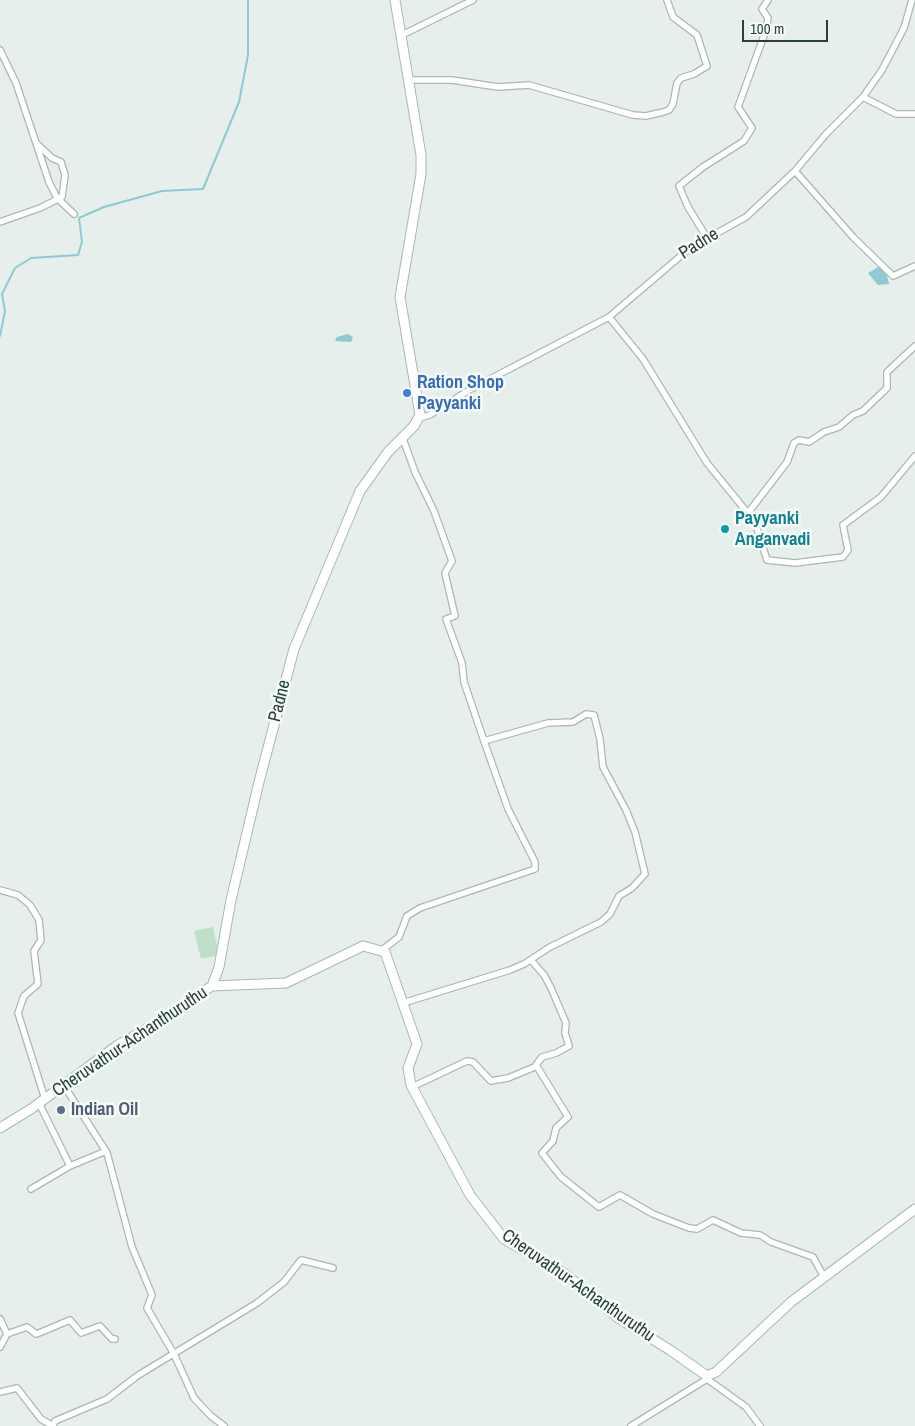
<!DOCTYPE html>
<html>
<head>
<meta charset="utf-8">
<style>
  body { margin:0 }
  #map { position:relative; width:915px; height:1426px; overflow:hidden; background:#e6efeb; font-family:"Archivo Narrow",sans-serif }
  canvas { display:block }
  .scale { position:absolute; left:742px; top:20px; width:86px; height:22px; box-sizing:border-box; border:2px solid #24423a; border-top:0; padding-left:6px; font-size:15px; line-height:18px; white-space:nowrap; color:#24423a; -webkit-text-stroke:4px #f7fbf9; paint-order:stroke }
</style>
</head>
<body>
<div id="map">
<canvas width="915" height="1426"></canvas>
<div class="scale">100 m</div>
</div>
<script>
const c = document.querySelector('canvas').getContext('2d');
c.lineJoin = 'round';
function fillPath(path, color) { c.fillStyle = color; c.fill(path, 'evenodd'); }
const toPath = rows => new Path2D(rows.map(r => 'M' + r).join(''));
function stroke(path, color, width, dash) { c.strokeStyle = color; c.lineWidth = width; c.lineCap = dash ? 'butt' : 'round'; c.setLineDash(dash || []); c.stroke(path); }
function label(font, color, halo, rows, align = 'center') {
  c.font = font + ' "Archivo Narrow",sans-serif'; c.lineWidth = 5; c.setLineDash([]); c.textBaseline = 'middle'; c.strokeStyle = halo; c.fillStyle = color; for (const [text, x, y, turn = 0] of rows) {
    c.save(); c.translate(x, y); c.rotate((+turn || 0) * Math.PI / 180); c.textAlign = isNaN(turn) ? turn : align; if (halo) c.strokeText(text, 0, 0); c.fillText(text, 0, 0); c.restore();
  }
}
const green = toPath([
  [213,927,219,955,201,959,194,931]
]);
const water = toPath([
  [880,266,887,276,889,284,878,285,868,273],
  [348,334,353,337,351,342,335,341,337,337]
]);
const stream = toPath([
  [0,336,5,311,2,294,15,268,31,258,78,255,82,242,79,218,104,207,162,191,203,189,239,102,248,55,248,0]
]);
const minor = toPath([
  [400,36,473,0],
  [0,50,16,83,49,182,57,198,74,214],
  [407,80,452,80,498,87,529,85,633,115,646,116,663,112,669,110,673,104,677,83,681,78,694,74,707,66,697,35,673,17,667,0],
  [863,97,896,114,915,114],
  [795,171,853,237,893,276,915,266],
  [0,222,40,208,62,197,65,175,61,162,52,158,37,144],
  [707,238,688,207,679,186,703,167,744,141,752,128,738,107,766,30,768,18,762,9,768,0],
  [609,317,643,359,707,463,755,522,767,560,795,563,843,557,848,550,843,525,881,497,915,456],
  [419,418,430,415,469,390,609,317,690,248,746,217,795,171,826,134,863,97,882,70,904,28,912,0],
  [402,436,415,472,434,511,452,561,445,573,455,616,446,619,462,663,464,682,484,741,548,723,573,722,586,714,594,715,600,739,603,767,626,810,635,832,645,874,632,888,619,896,610,914,601,922,550,947,524,964,510,970,403,1003],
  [748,513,787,462,794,443,799,440,809,442,824,432,839,427,853,415,863,411,887,388,887,372,915,346],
  [0,890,18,895,30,905,39,920,41,940,34,951,38,984,24,996,18,1013,45,1099],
  [382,950,399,937,407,916,420,908,535,869,535,862,508,809,484,741],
  [531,960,544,975,551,988,566,1023,565,1033,569,1046,556,1053,542,1057,536,1065,568,1117,556,1128,553,1141,542,1153,561,1177,599,1207,620,1195,653,1214,689,1228,697,1229,713,1220,741,1233,760,1235,771,1242,813,1257,824,1277],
  [63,1084,107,1153,132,1247,152,1295,147,1308,174,1354,194,1398,211,1416,224,1426],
  [412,1087,467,1061,473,1062,491,1081,508,1078,537,1066],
  [70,1166,106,1151],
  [31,1189,70,1166,39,1103],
  [0,1319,7,1334,0,1347],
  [7,1334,27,1327,36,1334,39,1333,70,1320,81,1333,100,1326,112,1339,115,1339],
  [707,1376,707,1379,746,1407,760,1426],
  [0,1392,17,1388,41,1419,53,1426],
  [53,1426,55,1421,107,1399,137,1376,257,1303,284,1282,301,1260,333,1268],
  [631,1426,707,1379]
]);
const secondary = toPath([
  [212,986,219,967,231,900,259,782,294,649,360,491,388,452,414,426,420,415,400,297,421,174,421,155,395,0],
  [0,1128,31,1109,118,1045,177,1012,207,989,212,986,286,983,363,946,385,952,417,1044,408,1068,411,1085,470,1195,504,1239,565,1274,617,1317,670,1350,707,1376,716,1372,791,1302,915,1209]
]);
const markers = [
  [407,393,5,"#3f7fe0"],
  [725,529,5,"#0f9aa8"],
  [61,1110,5,"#5c6f8a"]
];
const streetNames = [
  ["Padne",699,244,-32],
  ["Padne",280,701,-76],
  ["Cheruvathur-Achanthuruthu",130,1042,-34],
  ["Cheruvathur-Achanthuruthu",578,1286,35]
];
const shopNames = [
  ["Ration Shop",417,383],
  ["Payyanki",417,404]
];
const cultureNames = [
  ["Payyanki",735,519],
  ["Anganvadi",735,540]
];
const serviceNames = [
  ["Indian Oil",71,1110]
];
fillPath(green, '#bfe0c8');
fillPath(water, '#8ec9d4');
stroke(stream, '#8ec9d4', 2);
stroke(minor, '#a8b8b2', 8);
stroke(secondary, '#a4bbb3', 11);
stroke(minor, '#fff', 5.5);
stroke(secondary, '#fff', 9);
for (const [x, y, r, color] of markers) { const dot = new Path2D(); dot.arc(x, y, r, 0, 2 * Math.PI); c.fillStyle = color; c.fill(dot); stroke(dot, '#f7fbf9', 2); }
label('18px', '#24423a', '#f7fbf9', streetNames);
label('bold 18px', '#366cbe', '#f7fbf9', shopNames, 'left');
label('bold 18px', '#0d838f', '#f7fbf9', cultureNames, 'left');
label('bold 18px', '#4e5e75', '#f7fbf9', serviceNames, 'left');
</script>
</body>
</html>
